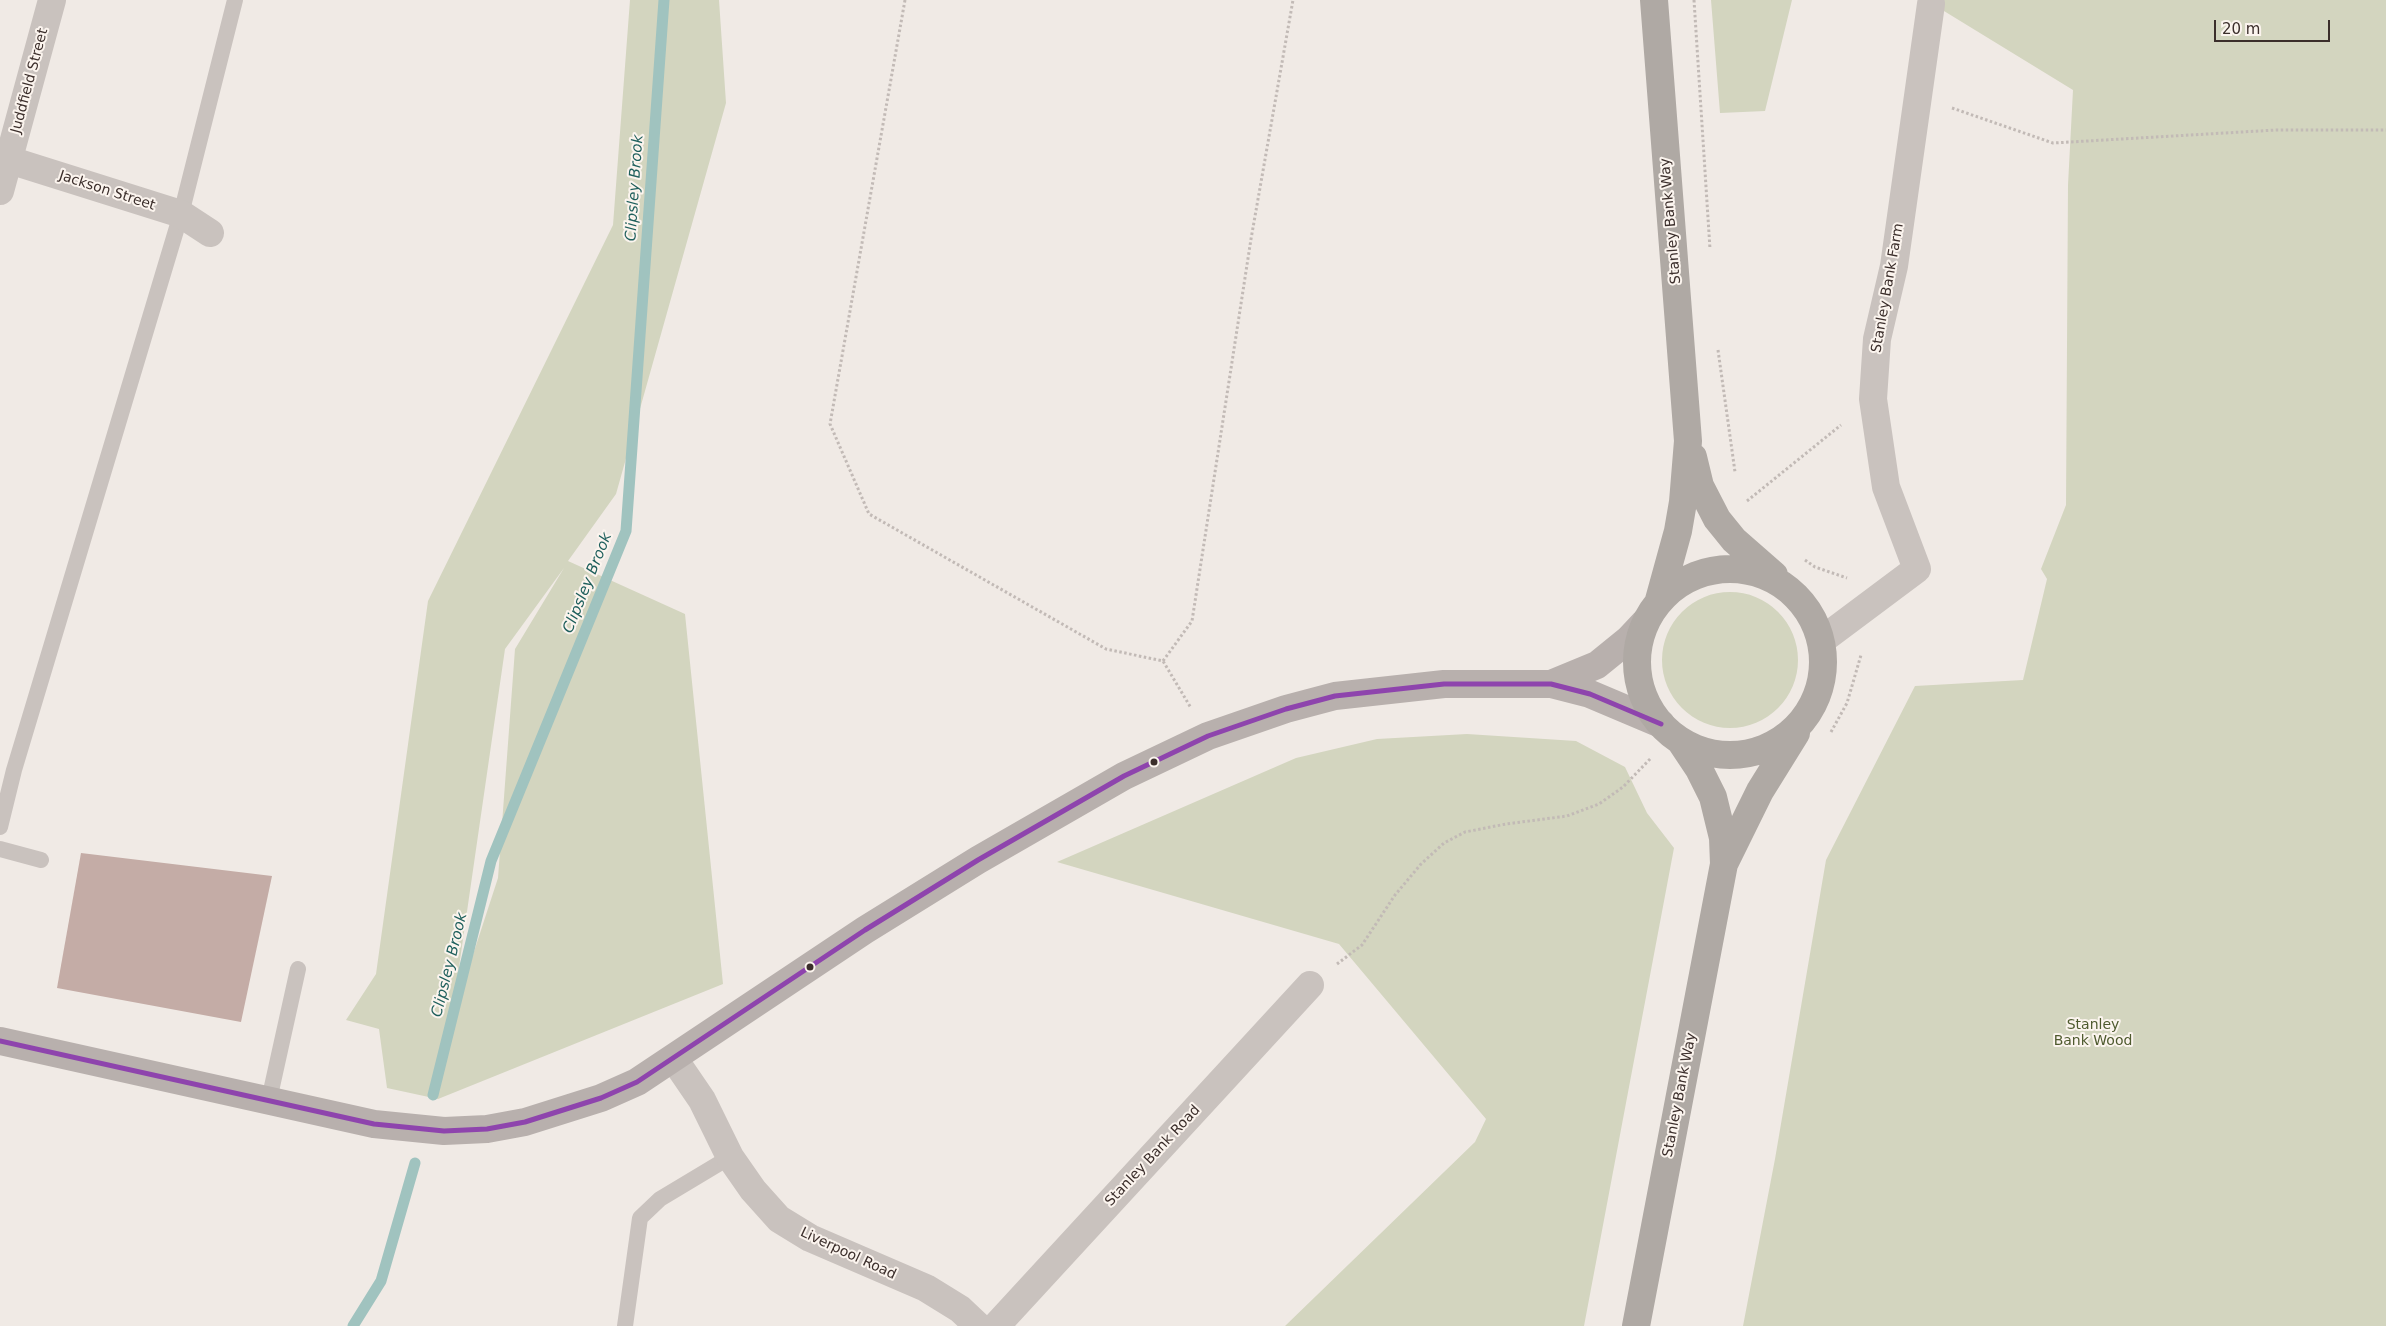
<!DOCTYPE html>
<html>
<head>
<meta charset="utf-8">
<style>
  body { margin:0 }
  #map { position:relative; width:2386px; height:1326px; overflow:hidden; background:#f0eae5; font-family:"DejaVu Sans",sans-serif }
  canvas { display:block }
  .scale { position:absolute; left:2214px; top:20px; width:116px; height:22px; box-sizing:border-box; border:2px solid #3b2e2b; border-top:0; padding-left:6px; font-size:15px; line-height:18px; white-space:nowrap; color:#3b2e2b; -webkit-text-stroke:4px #fbf4ee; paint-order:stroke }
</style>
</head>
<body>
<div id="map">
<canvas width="2386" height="1326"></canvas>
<div class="scale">20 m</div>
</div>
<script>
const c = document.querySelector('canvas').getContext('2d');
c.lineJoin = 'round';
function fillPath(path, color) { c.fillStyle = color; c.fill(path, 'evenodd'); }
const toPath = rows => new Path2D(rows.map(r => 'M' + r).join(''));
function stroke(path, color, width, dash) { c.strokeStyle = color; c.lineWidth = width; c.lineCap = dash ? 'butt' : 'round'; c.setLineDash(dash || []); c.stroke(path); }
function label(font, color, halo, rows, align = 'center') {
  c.font = font + ' "DejaVu Sans",sans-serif'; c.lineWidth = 4; c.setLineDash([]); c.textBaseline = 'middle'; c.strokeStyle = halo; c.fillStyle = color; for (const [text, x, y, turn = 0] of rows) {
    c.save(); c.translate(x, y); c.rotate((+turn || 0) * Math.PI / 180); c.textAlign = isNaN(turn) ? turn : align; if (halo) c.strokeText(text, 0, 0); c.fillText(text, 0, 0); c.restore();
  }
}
const green = toPath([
  [630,0,719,0,726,103,616,494,568,561,685,614,723,984,438,1099,387,1088,379,1029,346,1020,376,974,428,601,613,225],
  [564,568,515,649,498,878,451,1022,505,649],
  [1711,0,1792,0,1765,111,1720,113],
  [1926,0,2386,0,2386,1326,1743,1326,1775,1159,1826,860,1915,686,2023,680,2047,579,2041,569,2066,505,2068,185,2073,90],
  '1662 660a68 68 0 1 1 136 0a68 68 0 1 1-136 0Z',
  [1467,734,1576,741,1625,767,1647,813,1674,848,1584,1326,1285,1326,1475,1142,1486,1119,1339,944,1057,862,1296,758,1377,739]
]);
const stream = toPath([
  [433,1095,491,861,626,531,664,0],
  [353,1326,381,1281,415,1163]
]);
const building = toPath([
  [81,853,272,876,241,1022,57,988]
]);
const path = toPath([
  [905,0,830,424,869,514,1106,649,1163,661,1191,708],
  [1694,0,1710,249],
  [1952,108,2053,143,2276,130,2386,130],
  [1718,350,1735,472],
  [1747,501,1841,425],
  [1805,560,1815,567,1847,578],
  [1163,661,1192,621,1251,239,1293,0],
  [1831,732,1847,703,1861,655],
  [1337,964,1362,945,1395,895,1421,864,1444,843,1465,832,1506,824,1567,816,1599,804,1623,787,1651,758]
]);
const lane = toPath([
  [0,827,14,770,181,214,235,0],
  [0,849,41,860],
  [269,1100,298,969],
  [625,1326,640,1218,660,1199,730,1157]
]);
const street = toPath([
  [0,157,181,214,210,233],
  [0,191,52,0],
  [1822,640,1917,569,1886,487,1873,399,1877,339,1894,266,1931,4],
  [674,1059,702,1100,730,1157,753,1190,779,1219,810,1238,926,1288,960,1309,978,1326],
  [996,1326,1310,985]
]);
const primary = toPath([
  [1551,684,1597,665,1629,639,1644,623],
  [0,1041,374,1124,444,1131,487,1129,525,1122,601,1098,637,1082,865,930,978,860,1124,776,1208,736,1286,709,1335,696,1444,684,1551,684,1590,694,1661,724]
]);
const highway = toPath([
  [1654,0,1688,441,1683,502,1678,531,1659,600],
  [1693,457,1700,486,1717,519,1734,540,1774,575],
  '1637 662a93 93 0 1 1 186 0a93 93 0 1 1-186 0Z',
  [1724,864,1760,791,1796,733],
  [1636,1326,1724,864,1723,838,1713,797,1699,769,1681,742]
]);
const bus1 = toPath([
  [0,1041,374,1124,444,1131,487,1129,525,1122,601,1098,637,1082,865,930,978,860,1124,776,1208,736,1286,709,1335,696,1444,684,1551,684,1590,694,1661,724]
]);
const markers = [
  [1154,762,4.5,"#3b2e2b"],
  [810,967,4.5,"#3b2e2b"]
];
const streetNames = [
  ["Juddfield Street",30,81,-75],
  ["Jackson Street",107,191,18],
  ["Stanley Bank Way",1671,221,-95],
  ["Stanley Bank Farm",1888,288,-80],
  ["Stanley Bank Way",1680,1095,-79],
  ["Stanley Bank Road",1153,1156,-47],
  ["Liverpool Road",848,1254,25]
];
const parkNames = [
  ["Stanley",2093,1025],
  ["Bank Wood",2093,1041]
];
const waterNames = [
  ["Clipsley Brook",635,188,-86],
  ["Clipsley Brook",588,583,-68],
  ["Clipsley Brook",450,965,-76]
];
fillPath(green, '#d3d5bf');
stroke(stream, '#a0c3bf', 11);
fillPath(building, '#c4aca6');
stroke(path, '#c2bab6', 3, [2.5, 2.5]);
stroke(lane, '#c9c2be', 16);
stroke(street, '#c9c2be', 28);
stroke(primary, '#b8b0ad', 28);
stroke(highway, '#afa9a4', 28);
stroke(bus1, '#8e44ad', 5);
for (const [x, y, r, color] of markers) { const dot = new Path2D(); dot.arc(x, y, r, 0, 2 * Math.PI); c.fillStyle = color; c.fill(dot); stroke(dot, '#fbf4ee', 2); }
label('14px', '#3b2e2b', '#fbf4ee', streetNames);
label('14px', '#4e5a2e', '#fbf4ee', parkNames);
label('italic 15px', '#1e5f5c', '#fbf4ee', waterNames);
</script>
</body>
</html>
